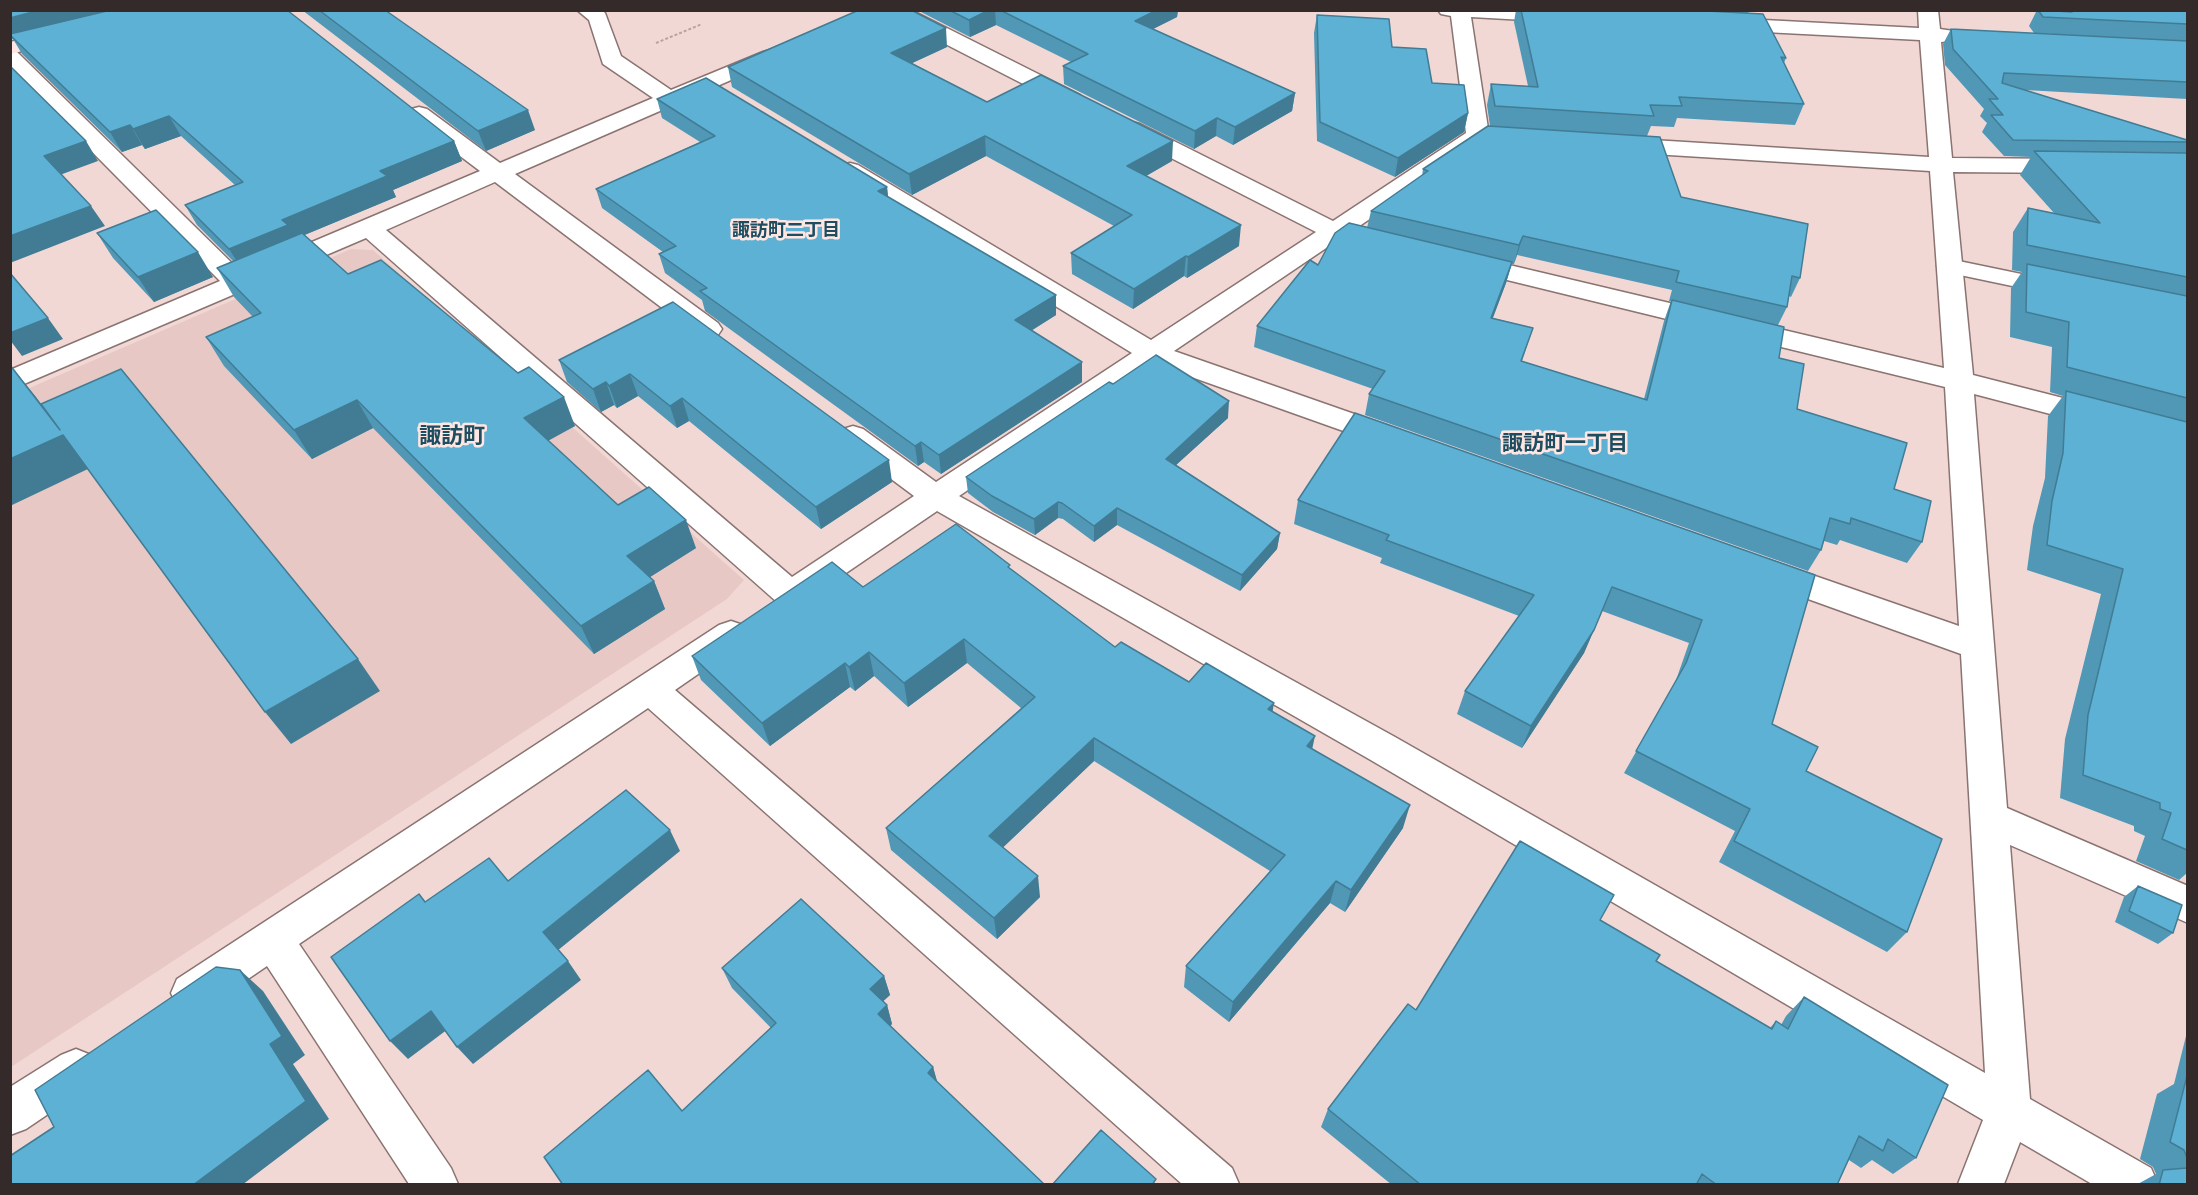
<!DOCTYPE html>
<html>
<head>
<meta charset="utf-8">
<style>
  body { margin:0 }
  #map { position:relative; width:2198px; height:1195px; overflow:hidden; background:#f2d8d5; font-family:"Libre Baskerville",serif }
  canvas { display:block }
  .frame { position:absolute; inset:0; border:12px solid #332a29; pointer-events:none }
</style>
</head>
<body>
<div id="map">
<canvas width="2198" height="1195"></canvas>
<div class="frame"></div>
</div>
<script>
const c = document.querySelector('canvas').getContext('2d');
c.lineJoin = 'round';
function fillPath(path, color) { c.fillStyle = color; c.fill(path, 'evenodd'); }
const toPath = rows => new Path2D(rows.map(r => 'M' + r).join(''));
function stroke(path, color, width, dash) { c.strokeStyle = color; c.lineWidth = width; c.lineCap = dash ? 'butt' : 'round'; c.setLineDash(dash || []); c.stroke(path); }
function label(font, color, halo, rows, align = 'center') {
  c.font = font + ' "Libre Baskerville","Noto Sans JP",serif'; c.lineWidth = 5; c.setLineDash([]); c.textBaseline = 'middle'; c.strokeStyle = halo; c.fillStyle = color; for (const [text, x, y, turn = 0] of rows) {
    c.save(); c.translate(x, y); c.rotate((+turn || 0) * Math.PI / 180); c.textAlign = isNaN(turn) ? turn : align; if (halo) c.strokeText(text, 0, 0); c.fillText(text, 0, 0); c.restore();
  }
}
const built = toPath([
  [351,249,373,250,744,580,727,599,11,1067,11,396]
]);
const path = toPath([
  [656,43,702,24]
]);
const lane = toPath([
  [1949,259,2055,281,2063,283,2067,288,2063,293,2055,295,1941,271,1937,266,1941,261,1949,259]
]);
const street = toPath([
  [577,10,602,10,605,13,621,56,671,90,763,52,770,50,777,52,781,56,777,60,515,174,718,323,722,329,718,335,708,337,698,335,495,182,386,230,792,577,914,496,843,443,838,436,843,429,853,426,863,429,936,482,1132,353,842,175,838,170,842,165,850,163,858,165,1151,340,1316,232,1124,134,1121,129,1124,124,1132,122,1140,124,1333,221,1466,133,1451,16,1441,14,1438,10,1567,12,1570,16,1567,20,1560,22,1471,17,1489,135,1486,140,1355,229,1361,231,1365,236,1361,241,1352,244,1338,240,1174,351,1400,430,1405,437,1400,444,1390,447,1380,444,1155,364,959,496,1395,737,1985,1073,1961,654,1758,581,1753,572,1758,563,1769,560,1959,626,1945,387,1458,268,1454,263,1458,258,1467,255,1944,368,1930,171,1620,152,1612,150,1608,145,1612,140,1620,138,1929,157,1920,40,1725,30,1718,28,1715,24,1718,20,1725,18,1919,28,1918,10,1938,10,1940,29,1960,32,1963,36,1960,40,1941,42,1952,158,2072,159,2080,161,2084,166,2080,171,2072,173,1953,172,1973,375,2188,430,2188,450,1974,394,2007,808,2188,886,2188,923,2010,845,2030,1099,2151,1168,2158,1184,2092,1184,2020,1142,2004,1184,1958,1184,1983,1120,1369,759,937,511,802,603,790,606,778,603,366,238,10,390,10,370,220,281,10,69,10,50,17,52,241,272,480,171,411,119,408,114,411,109,419,107,427,109,500,163,653,98,603,64,589,20,577,10],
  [884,10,911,10,1080,95,1083,100,1080,105,1072,107,1064,105,887,14,884,10],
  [731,621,743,625,748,634,743,643,675,690,1232,1168,1239,1184,1182,1184,648,708,299,944,451,1168,458,1184,409,1184,267,966,207,1007,192,1013,177,1007,171,993,177,979,719,625,731,621],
  [76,1049,91,1055,98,1070,91,1085,26,1129,10,1135,10,1087,61,1055,76,1049]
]);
const secondary = toPath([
  [61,30,68,32,71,36,68,40,10,54,10,42,61,30]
]);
const wall = toPath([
  [10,10,454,141,462,161,393,190,396,197,304,235,348,274,575,426,548,440,618,505,696,548,650,577,654,581,665,609,594,654,373,428,312,459,224,366,206,337,253,317,234,297,217,268,234,262,197,225,185,205,235,185,181,136,145,149,142,145,122,152,22,54,13,39,10,40],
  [302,10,385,10,535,130,486,151],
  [917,10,1178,10,1177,17,1153,29,1295,93,1292,111,1233,145,1216,136,1194,149,1064,84,1063,66,1071,62,996,25,970,37],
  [1516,10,1749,10,1748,14,1786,58,1784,63,1804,104,1795,125,1677,118,1674,127,1651,126,1647,136,1681,197,1800,278,1791,297,1789,296,1787,307,1778,325,1779,358,1797,409,1894,489,1922,542,1907,563,1840,540,1837,545,1824,541,1821,550,1808,571,1365,415,1369,394,1373,389,1254,347,1257,326,1318,265,1367,228,1371,211,1422,176,1423,169,1490,126,1487,105,1491,84,1528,86,1514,22],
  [1517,255,1672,290,1669,301,1671,301,1664,321,1644,399,1522,361,1533,328,1493,318,1506,283,1512,264,1514,264],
  [2037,10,2187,10,2187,41,2034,33,2029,26],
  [1317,15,1392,47,1432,83,1468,113,1464,132,1395,177,1317,141,1314,33],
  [1951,29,2187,41,2187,99,2025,90,2187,140,2187,151,2186,153,2187,153,2187,873,2179,880,2136,861,2145,836,2134,831,2134,826,2060,798,2065,739,2101,594,2027,570,2033,526,2045,478,2048,416,2063,396,2050,392,2052,347,2010,337,2011,288,2022,272,2012,270,2013,232,2028,208,2054,213,2020,175,2031,157,2004,156,1982,132,1987,123,1980,116,1984,109,1945,65,1943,44],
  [947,47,912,63,987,102,1172,161,1146,176,1239,246,1187,278,1184,276,1133,309,1072,274,1071,253,1114,226,986,156,912,195,732,87,728,67],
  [657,99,887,187,888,197,1056,295,1056,315,1031,331,1082,382,941,474,924,462,918,466,705,311,702,300,665,273,659,254,663,252,602,208,596,189,700,142,662,118],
  [97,233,213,277,154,302,113,258],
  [673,302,892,482,821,529,689,421,677,428,638,396,617,408,614,405,601,412,567,382,559,360],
  [1113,384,1228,418,1176,465,1280,533,1277,549,1240,591,1117,525,1094,542,1063,519,1058,518,1035,535,993,512,968,493,966,477],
  [1298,500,1815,575,1772,724,1806,771,1907,932,1887,952,1719,862,1735,831,1624,773,1675,683,1689,643,1602,611,1584,653,1522,748,1457,714,1465,691,1519,616,1380,563,1382,558,1294,524],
  [1011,569,1115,647,1189,682,1272,711,1312,748,1403,828,1345,912,1330,903,1229,1022,1184,987,1186,966,1270,871,1094,761,1003,847,1040,897,997,939,891,850,886,828,1021,708,967,663,908,707,874,676,855,691,850,687,770,746,701,680,692,656,863,587],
  [2138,886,2173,933,2158,944,2115,922,2124,897],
  [1600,920,1656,961,1770,1028,1776,1021,1781,1025,1786,1016,1804,997,1916,1158,1893,1174,1872,1160,1861,1168,1849,1160,1837,1185,1392,1185,1321,1127,1328,1109,1416,1010],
  [722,968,884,976,890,995,883,1001,887,1005,892,1024,890,1026,933,1067,937,1081,682,1111,771,1028,732,988],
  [2187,1032,2187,1185,2136,1185,2156,1174,2153,1167,2140,1159,2157,1094,2174,1084]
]);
const shadedWall = toPath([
  [40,10,131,10,10,35,10,18],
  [989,10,995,10,996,25,970,37,969,20],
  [1157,10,1178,10,1177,17,1135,38,1135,21],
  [946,28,947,47,893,72,891,53],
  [1295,93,1292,111,1233,145,1235,127],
  [528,110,535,130,486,151,478,131],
  [1468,113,1464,132,1395,177,1398,158],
  [169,116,181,136,145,149,133,129],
  [1217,118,1216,136,1194,149,1195,131],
  [130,125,142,145,122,152,110,132],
  [985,136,986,156,912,195,909,174],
  [86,141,98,161,57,176,44,156],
  [454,141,462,161,393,190,396,197,295,239,242,269,229,249,282,220,380,171],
  [1173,141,1172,161,1127,187,1127,166],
  [887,187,889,206,878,191],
  [91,206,105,226,10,263,10,236],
  [1241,225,1239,246,1187,278,1188,257],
  [1523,236,1517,255,1514,264,1519,245],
  [198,252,213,277,154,302,138,277],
  [1186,256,1184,276,1133,309,1134,289],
  [1512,262,1506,283,1485,338,1491,318],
  [1056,295,1056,315,1016,340,1015,320],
  [48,318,63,339,22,356,10,340,10,333],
  [1082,362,1082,382,941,474,939,455],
  [10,365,36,397,86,464],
  [630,374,638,396,617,408,609,386],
  [606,382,614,405,601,412,593,389],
  [564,397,575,426,537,447,524,418],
  [682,398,689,421,677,428,670,406],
  [357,400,373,428,312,459,294,430],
  [1229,401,1228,418,1165,475,1166,459],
  [63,435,90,468,10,506,10,459],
  [921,442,924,462,918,466,915,446],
  [889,460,892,482,821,529,816,507],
  [1058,502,1058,518,1035,535,1034,519],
  [1117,508,1117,525,1094,542,1094,526],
  [686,520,696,548,639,584,627,556],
  [1280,533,1277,549,1240,591,1242,575],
  [654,581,665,609,594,654,581,626],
  [1594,630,1584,653,1522,748,1531,726],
  [964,639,967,663,908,707,904,683],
  [869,652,874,676,855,691,849,667],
  [358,659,380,691,291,744,265,712],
  [845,663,850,687,770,746,762,723],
  [1274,703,1270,727,1268,709],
  [1315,736,1310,759,1307,746],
  [1094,738,1094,761,992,858,989,836],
  [1410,805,1403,828,1345,912,1351,890],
  [670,830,680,851,557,951,543,932],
  [1038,876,1040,897,997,939,994,918],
  [1336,881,1330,903,1229,1022,1233,1002],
  [568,961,581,980,473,1064,457,1047],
  [240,970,263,991,305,1055,293,1064,329,1119,242,1185,193,1185,270,1044],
  [884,976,890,995,876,1008,870,989],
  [887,1005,892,1024,883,1033,878,1014],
  [431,1011,448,1029,408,1059,390,1041],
  [933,1067,938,1085,928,1073]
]);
const building = toPath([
  [10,10,40,10,10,18,10,10],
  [111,10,287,10,454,141,380,171,387,176,282,220,288,225,229,249,185,205,243,182,169,116,133,129,130,125,110,132,10,35,10,34,111,10],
  [319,10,385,10,528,110,478,131,319,10],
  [859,10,911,10,946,28,891,53,987,102,1041,75,1173,141,1127,166,1241,225,1188,257,1186,256,1134,289,1071,253,1132,215,985,136,909,174,728,67,859,10],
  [949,10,989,10,969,20,949,10],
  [1000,10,1157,10,1135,21,1295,93,1235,127,1217,118,1195,131,1063,66,1088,54,1000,10],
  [1521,10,1688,10,1763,14,1786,58,1781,57,1804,104,1679,97,1682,106,1650,105,1654,116,1495,106,1491,84,1538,87,1521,10],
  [2038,10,2072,12,2071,10,2187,10,2187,24,2043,17,2038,10],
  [1317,15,1389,19,1392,47,1426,49,1432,83,1464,85,1468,113,1398,158,1320,122,1317,15],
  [1951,29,2187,41,2187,82,2004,73,2002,83,2187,140,2187,142,2013,140,1991,115,2003,115,1989,99,1998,99,1953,49,1951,29],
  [10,66,86,141,44,156,91,206,10,236,10,66],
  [706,78,887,187,878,191,1056,295,1015,320,1082,362,939,455,921,442,915,446,700,291,707,288,659,254,676,246,596,189,715,136,657,99,706,78],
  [1488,126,1660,137,1681,197,1808,224,1800,278,1792,276,1787,307,1676,282,1679,271,1523,236,1519,245,1371,211,1428,171,1423,169,1488,126],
  [2034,151,2187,153,2187,277,2027,245,2028,208,2100,223,2034,151],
  [156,210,198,252,138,277,97,233,156,210],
  [1349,223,1512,262,1491,318,1533,328,1521,361,1647,400,1672,300,1784,327,1779,358,1804,364,1797,409,1907,443,1894,489,1931,501,1922,542,1851,518,1850,524,1830,518,1821,550,1369,394,1385,371,1257,326,1310,260,1318,265,1335,233,1349,223],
  [302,233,348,274,381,260,518,373,529,367,564,397,524,418,618,505,649,487,686,520,627,556,654,581,581,626,357,400,294,430,206,337,261,313,217,268,302,233],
  [2027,264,2187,296,2187,398,2067,367,2069,322,2026,312,2027,264],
  [10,273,48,318,10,333,10,273],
  [673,302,889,460,816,507,682,398,670,406,630,374,609,386,606,382,593,389,559,360,673,302],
  [1156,355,1229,401,1166,459,1280,533,1242,575,1117,508,1094,526,1062,503,1058,502,1034,519,992,496,966,477,1109,382,1113,384,1156,355],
  [10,365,60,430,41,404,121,369,358,659,265,712,63,435,10,459,10,365],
  [2066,391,2187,422,2187,850,2162,839,2171,813,2160,809,2160,803,2083,775,2088,715,2123,569,2047,545,2052,501,2063,453,2066,391],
  [1355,413,1815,575,1772,724,1818,747,1806,771,1942,839,1907,932,1734,841,1750,809,1636,751,1686,663,1702,620,1612,587,1594,630,1531,726,1465,691,1534,595,1386,540,1389,535,1298,500,1355,413],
  [956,524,1010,565,1008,567,1115,647,1121,642,1189,682,1206,663,1274,703,1268,709,1315,736,1307,746,1410,805,1351,890,1336,881,1233,1002,1186,966,1285,855,1094,738,989,836,1038,876,994,918,886,828,1035,697,964,639,904,683,869,652,849,667,845,663,762,723,692,656,832,562,863,587,956,524],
  [626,790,670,830,543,932,568,961,457,1047,431,1011,390,1041,331,957,419,894,425,902,489,858,508,881,626,790],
  [1520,841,1614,895,1600,920,1660,955,1656,961,1772,1029,1776,1021,1788,1029,1804,997,1948,1085,1916,1158,1888,1139,1883,1151,1859,1136,1837,1185,1717,1185,1702,1174,1696,1185,1421,1185,1328,1109,1408,1004,1416,1010,1520,841],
  [2138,886,2182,905,2173,933,2129,911,2138,886],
  [801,899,884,976,870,989,887,1005,878,1014,933,1067,928,1073,1045,1185,563,1185,544,1157,648,1070,682,1111,776,1023,722,968,801,899],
  [216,967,240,970,282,1036,270,1044,306,1101,193,1185,10,1185,10,1156,54,1127,35,1090,216,967],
  [2187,1076,2187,1158,2184,1150,2170,1142,2187,1076],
  [1101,1130,1156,1179,1152,1185,1052,1185,1101,1130],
  [2187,1168,2187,1185,2159,1185,2163,1170,2187,1168]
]);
const farNeighbourhoodnames = [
  ["諏訪町二丁目",786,231]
];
const neighbourhoodNames = [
  ["諏訪町一丁目",1565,444]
];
const quarterNames = [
  ["諏訪町",452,437]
];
fillPath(built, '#e8c8c4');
stroke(lane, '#8a7370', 3);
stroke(street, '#8a7370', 3);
stroke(secondary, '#8a7370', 3);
stroke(path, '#b8a3a1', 2, [3, 2]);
fillPath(lane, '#fff');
fillPath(street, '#fff');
fillPath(secondary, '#fce5e2');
fillPath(wall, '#5098b6');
fillPath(shadedWall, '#417c94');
fillPath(building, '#5db1d4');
stroke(building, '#417c94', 1.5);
label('bold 18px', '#1d4d60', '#ffe6e2', farNeighbourhoodnames);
label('bold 21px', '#1d4d60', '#ffe6e2', neighbourhoodNames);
label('bold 22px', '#1d4d60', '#ffe6e2', quarterNames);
</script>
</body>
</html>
